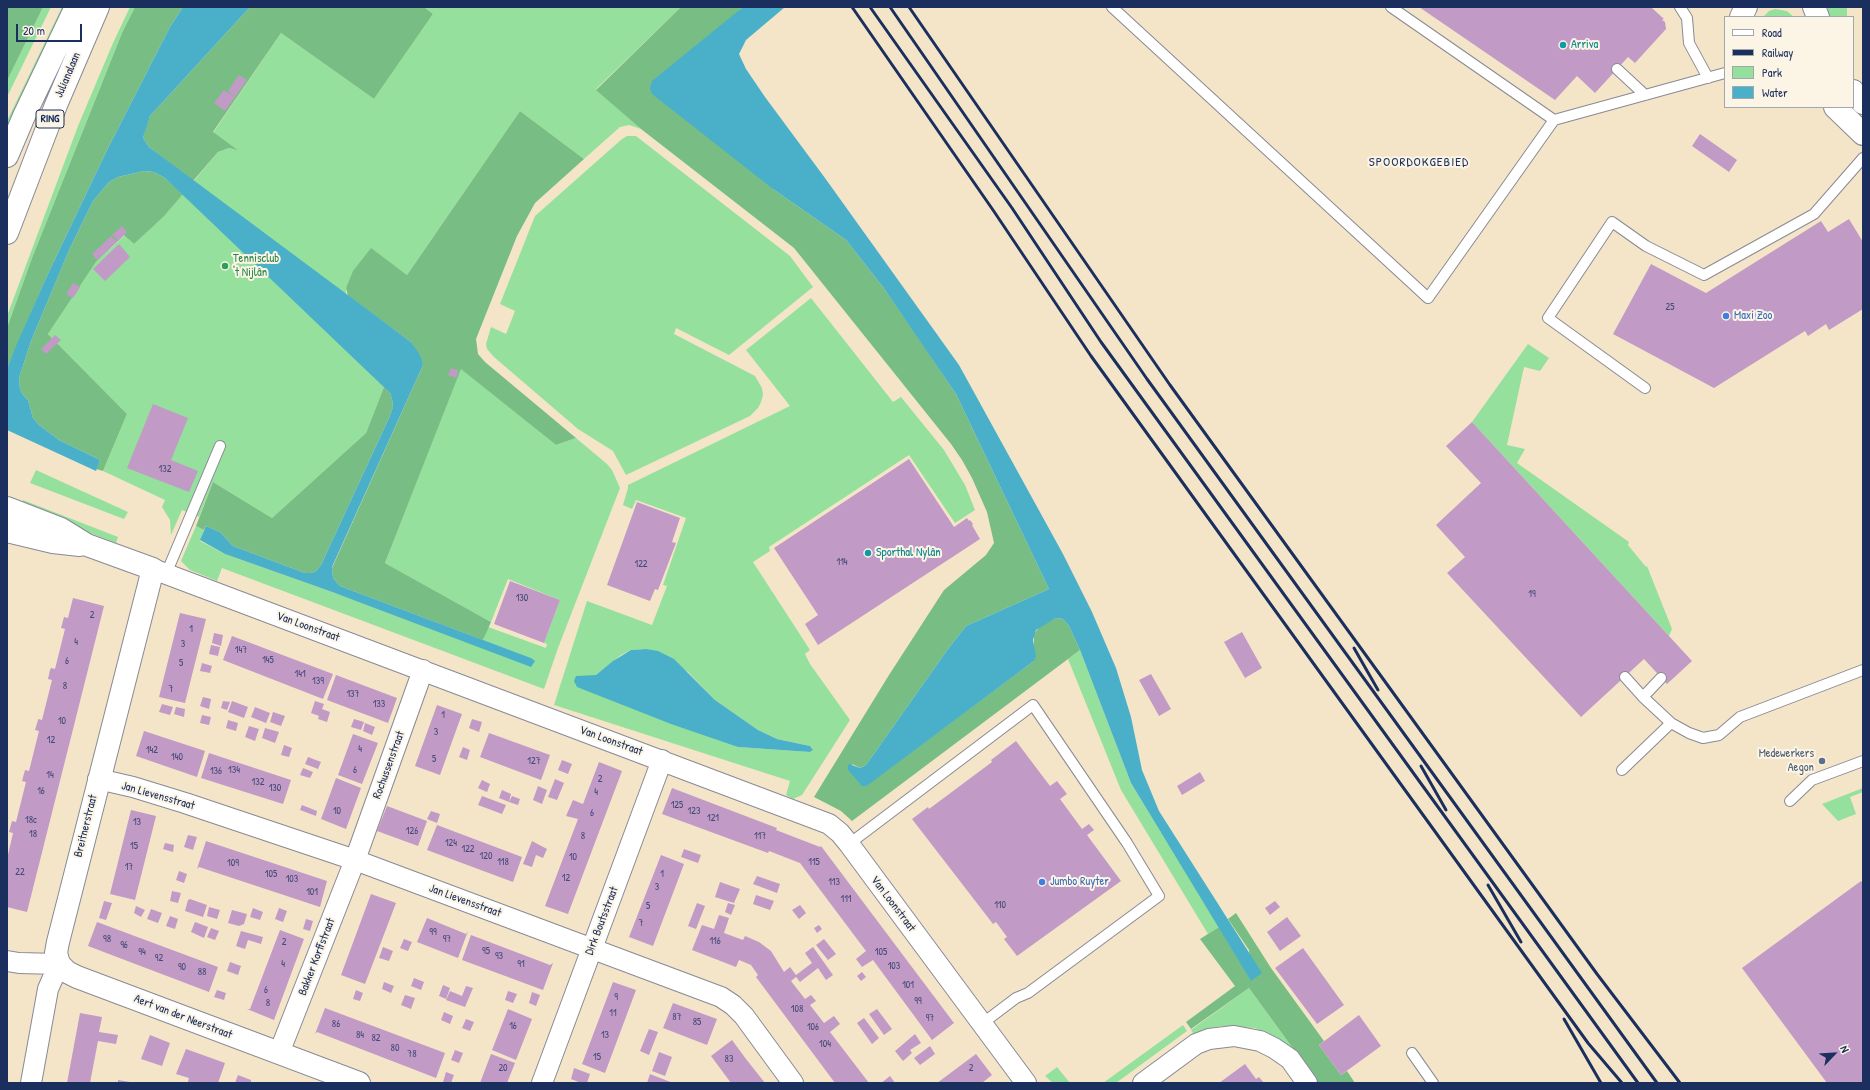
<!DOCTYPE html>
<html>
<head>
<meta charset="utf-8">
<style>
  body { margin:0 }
  #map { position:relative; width:1870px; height:1090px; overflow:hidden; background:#f4e5c9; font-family:"Patrick Hand",sans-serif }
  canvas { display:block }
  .frame { position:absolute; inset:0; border:8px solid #1b2f5e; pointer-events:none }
  .legend { position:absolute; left:1724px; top:16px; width:130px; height:92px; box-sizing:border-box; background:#fcf5e5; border:1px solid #a2a6af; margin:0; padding:5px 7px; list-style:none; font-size:12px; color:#1b2f5e }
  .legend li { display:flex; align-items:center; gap:8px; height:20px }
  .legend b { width:20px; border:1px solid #a2a6af }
  .north { position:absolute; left:1814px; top:1034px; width:40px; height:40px; -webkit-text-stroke:3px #fcf5e5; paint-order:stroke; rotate:65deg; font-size:11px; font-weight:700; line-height:16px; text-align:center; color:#1b2f5e }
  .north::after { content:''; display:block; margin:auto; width:14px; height:18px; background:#1b2f5e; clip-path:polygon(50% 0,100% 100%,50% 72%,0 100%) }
  .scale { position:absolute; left:16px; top:24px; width:66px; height:18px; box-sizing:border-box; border:2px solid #1b2f5e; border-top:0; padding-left:5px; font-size:12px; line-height:14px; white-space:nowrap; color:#1b2f5e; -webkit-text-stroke:3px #fcf5e5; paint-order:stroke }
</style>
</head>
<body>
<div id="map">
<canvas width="1870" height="1090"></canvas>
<div class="frame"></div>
<ul class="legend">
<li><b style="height:5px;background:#fff"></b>Road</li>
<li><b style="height:5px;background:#1b2f5e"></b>Railway</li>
<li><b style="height:11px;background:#95e09c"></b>Park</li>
<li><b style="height:11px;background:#4ab0c9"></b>Water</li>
</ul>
<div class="north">N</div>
<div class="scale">20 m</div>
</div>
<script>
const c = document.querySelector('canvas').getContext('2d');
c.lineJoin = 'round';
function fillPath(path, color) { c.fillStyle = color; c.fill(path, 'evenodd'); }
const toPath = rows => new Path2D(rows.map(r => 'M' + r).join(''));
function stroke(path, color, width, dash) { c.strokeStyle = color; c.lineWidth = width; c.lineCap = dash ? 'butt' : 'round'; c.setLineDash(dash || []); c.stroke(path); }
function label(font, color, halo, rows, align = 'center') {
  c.font = font + ' "Patrick Hand",sans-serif'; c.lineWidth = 4; c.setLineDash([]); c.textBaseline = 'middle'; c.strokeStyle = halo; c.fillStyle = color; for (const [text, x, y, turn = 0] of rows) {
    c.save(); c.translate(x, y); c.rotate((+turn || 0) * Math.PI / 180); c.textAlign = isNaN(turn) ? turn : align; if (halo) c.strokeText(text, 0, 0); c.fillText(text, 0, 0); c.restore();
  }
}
const green = toPath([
  [43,7,51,7,7,97,7,81],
  [62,7,70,7,7,135,7,121],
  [130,7,135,7,122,33,32,258,7,328,7,316,78,126,113,43],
  [424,7,681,7,596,89,641,129,629,125,620,127,584,159,520,111,407,275,371,249,346,288,349,353,384,387,366,433,272,518,213,482,199,517,182,510,171,535,170,520,162,507,165,500,103,471,127,414,48,334,96,262,125,235,134,244,183,194,218,152,229,148,237,149,213,133,281,33,374,99,433,14],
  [1828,7,1847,7,1847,17,1828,17],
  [1775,9,1787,11,1794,17,1763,17,1769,11],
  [627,136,636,136,790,256,813,287,729,355,676,328,674,334,755,376,762,388,763,395,761,402,758,408,750,416,626,475,613,451,578,429,494,357,487,349,486,344,491,327,506,334,515,311,500,304,535,216,622,139],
  [811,298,893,402,901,397,944,450,965,485,975,510,955,523,909,455,769,547,770,551,753,562,810,650,805,654,810,664,850,720,802,795,793,799,786,795,790,781,554,705,587,601,652,625,667,586,663,585,686,518,636,500,632,509,623,505,628,488,628,485,790,406,746,350],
  [646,649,688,672,715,700,758,730,777,739,810,746,813,750,810,752,738,747,596,675,621,655,631,650],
  [1528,344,1549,358,1540,371,1524,367,1507,445,1525,449,1517,463,1629,542,1628,545,1646,567,1647,566,1672,629,1669,636,1472,422],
  [461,368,556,445,576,438,607,464,612,470,620,488,558,648,544,689,222,568,217,581,190,570,181,561,196,526,204,530,200,541,225,554,335,593,531,658,483,640,488,627,546,648,547,644,544,643,560,600,508,579,491,622,385,563],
  [36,470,128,512,124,519,30,483],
  [23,500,118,537,116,543,20,506],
  [1080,650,1131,783,1219,927,1208,934,1121,790,1068,659],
  [1863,788,1863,792,1850,797,1856,814,1838,821,1822,804],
  [1249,988,1299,1057,1284,1042,1255,1028,1222,1026,1210,1028,1194,1035,1191,1030],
  [1183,1025,1187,1031,1116,1083,1103,1083],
  [1057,1067,1070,1083,1053,1083,1045,1076]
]);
const forest = toPath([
  [7,7,43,7,7,81],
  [135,7,183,7,170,27,107,150,46,278,7,369,7,328,32,258,122,33],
  [250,7,424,7,433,14,374,99,281,33,213,132,238,150,229,148,218,152,193,181,149,147,143,138,146,127,150,116],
  [681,7,743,7,730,19,773,189,846,240,883,287,921,342,956,394,1049,589,966,626,948,649,866,765,860,768,852,764,864,787,1034,661,1034,634,1040,626,1056,618,1063,619,1069,626,1080,650,852,821,841,811,814,797,889,675,944,590,986,555,994,543,987,512,972,478,962,460,951,444,794,248,641,129,596,90],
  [520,111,584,159,535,203,517,236,476,339,478,354,485,362,576,438,556,445,461,369,385,563,491,622,483,640,340,586,333,578,332,568,423,365,411,342,348,296,346,288,353,271,371,248,407,275],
  [144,171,154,172,165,178,183,194,164,216,134,244,124,235,96,262,48,334,127,414,103,471,96,469,100,460,59,440,39,425,33,418,28,400,23,395,20,389,19,378,31,341,70,248,93,201,109,182,118,177],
  [384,387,390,393,392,399,393,407,389,418,321,565,316,571,311,573,305,573,233,546,220,532,206,526,204,530,196,526,213,482,272,518,366,433],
  [1236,913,1271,968,1324,1041,1319,1045,1341,1075,1347,1071,1355,1083,1318,1083,1249,988,1191,1029,1186,1022,1235,986,1200,939,1219,927,1251,980,1249,950,1228,919]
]);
const water = toPath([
  [183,7,250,7,150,116,143,138,149,147,411,342,420,355,423,365,332,567,333,578,340,586,531,658,535,661,531,667,335,593,225,554,200,540,206,526,220,532,233,546,305,573,311,573,316,571,321,565,389,418,393,407,392,399,390,393,165,178,154,172,144,171,118,177,109,182,93,201,70,248,31,341,19,378,20,389,23,395,28,400,33,418,39,425,59,440,100,460,96,471,7,430,7,369,16,346,46,278,107,150,170,27],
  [743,7,785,7,746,40,739,54,746,69,765,97,825,178,959,365,1063,554,1092,612,1116,668,1131,717,1142,770,1159,811,1262,973,1251,981,1131,783,1080,650,1069,626,1063,619,1056,618,1036,630,1033,640,1036,656,1034,661,868,785,864,787,862,786,848,770,848,765,849,764,860,768,866,765,948,649,966,626,1049,589,956,394,883,287,846,240,773,189,652,94,650,89,652,81],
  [646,649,658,651,674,659,715,700,758,730,777,739,810,746,813,750,810,752,738,747,671,724,577,687,574,681,576,676,596,675,613,661,631,650]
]);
const building = toPath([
  [1419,7,1646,7,1652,8,1664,19,1662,20,1665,22,1666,29,1635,63,1628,57,1595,93,1577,76,1555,100],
  [239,75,247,80,235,97,228,91],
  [224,90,235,97,225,111,214,103],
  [1700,134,1737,160,1729,172,1692,146],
  [1849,219,1863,242,1863,309,1829,330,1826,324,1808,336,1805,331,1714,388,1613,334,1651,264,1706,293,1821,221,1828,232],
  [122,226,127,232,118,241,112,235],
  [111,236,117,242,97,260,92,254],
  [119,244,130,257,105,281,93,269],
  [73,283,80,287,73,298,66,294],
  [55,335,61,340,46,354,41,349],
  [451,368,459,371,456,378,448,375],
  [153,404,188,418,171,460,198,471,189,492,127,468],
  [1472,422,1692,661,1667,684,1644,659,1581,717,1447,573,1465,557,1436,525,1481,483,1446,446],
  [909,459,954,527,967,518,969,521,970,520,973,524,972,525,980,539,818,645,805,624,818,615,774,548],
  [637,502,680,518,672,542,676,543,658,590,655,589,650,601,607,585],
  [510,581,560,600,544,643,494,624],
  [73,598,104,606,27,912,7,907,7,859,13,833,9,832,12,821,16,822,26,782,22,781,25,770,29,771,39,731,35,730,38,720,38,719,42,720,52,680,48,679,50,670,51,668,55,669,65,629,61,628,64,617,68,618],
  [180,613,206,619,185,703,159,697],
  [1242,632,1262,668,1245,678,1224,642],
  [214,633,223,635,221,646,212,643],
  [232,636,333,674,323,699,223,660],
  [211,645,220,647,218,656,209,654],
  [202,663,212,666,210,673,200,671],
  [1151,674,1171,709,1159,716,1139,680],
  [336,675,397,698,388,723,327,700],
  [203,697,211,699,209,709,200,706],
  [223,701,230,702,227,710,221,708],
  [232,701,248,707,244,718,228,712],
  [315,701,324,704,322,709,330,712,327,722,318,719,319,716,311,713],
  [162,704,173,707,170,715,159,712],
  [437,705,462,714,440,775,415,766],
  [176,707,185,709,184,717,174,714],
  [255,707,270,713,266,723,251,717],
  [273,712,285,716,281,726,270,722],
  [202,715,211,717,209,725,200,723],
  [354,719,364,722,361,730,351,727],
  [472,719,482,722,479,732,469,728],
  [228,720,238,723,236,731,226,728],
  [365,723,375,727,372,735,363,731],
  [249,726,259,729,255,741,245,737],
  [265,728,279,732,275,743,262,738],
  [144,731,205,751,197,777,136,756],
  [489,733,550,755,541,780,480,757],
  [353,734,378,743,362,784,338,775],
  [1016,741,1050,786,1057,781,1067,794,1060,799,1082,829,1089,824,1094,830,1087,835,1121,881,1017,956,1004,939,1007,937,996,922,993,924,912,819,928,807,929,809,992,762,991,760],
  [284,745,292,748,289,757,281,755],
  [463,747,470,750,467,760,459,757],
  [209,753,291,780,283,804,201,778],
  [308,757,321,762,318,769,305,764],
  [562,760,572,764,568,774,558,770],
  [599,762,622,771,568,914,545,906,578,819,566,816,573,800,583,804],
  [303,768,313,772,310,778,300,775],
  [1200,772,1205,781,1182,795,1177,786],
  [336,778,361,788,346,829,321,819],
  [555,779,564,783,557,800,548,797],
  [482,780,490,784,487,792,478,788],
  [538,786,547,790,542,804,533,800],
  [672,788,777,828,776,830,820,847,821,846,954,1023,932,1040,873,960,862,967,856,959,866,951,800,863,769,851,768,853,662,814],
  [502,790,511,794,509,802,499,798],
  [482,796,506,805,502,814,478,805],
  [512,796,520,799,518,805,509,802],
  [302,805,317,811,316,816,300,810],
  [387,806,427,821,418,846,377,831],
  [131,810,156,816,135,900,110,894],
  [431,811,440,814,437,823,427,819],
  [437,825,522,857,513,882,427,850],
  [188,835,197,837,193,850,184,847],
  [206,841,327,881,320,907,199,867,197,869],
  [532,841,547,849,543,858,536,855,532,867,523,864],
  [165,843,174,845,173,852,163,849],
  [684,849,701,855,698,863,681,857],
  [661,855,684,864,653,946,629,937],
  [179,871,187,874,184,883,176,880],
  [757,876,780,884,777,893,753,884],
  [1861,881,1863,884,1863,1083,1827,1083,1742,968],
  [720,882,740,889,734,903,715,897],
  [172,891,181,893,178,903,170,901],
  [371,894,396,903,365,984,341,975],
  [756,895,774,901,770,910,753,904],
  [190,899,207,905,203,917,185,911,188,900],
  [104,901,112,903,106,920,99,918],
  [1275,901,1280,907,1270,915,1265,908],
  [697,903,705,906,696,929,688,926],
  [728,903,735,905,731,915,725,912],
  [800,905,806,913,799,919,792,910],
  [136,906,145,910,141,917,134,913],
  [209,907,220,910,217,919,207,916],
  [253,908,263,912,260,920,250,917],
  [279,908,287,911,283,922,275,919],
  [151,909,162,913,158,923,147,919],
  [232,910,247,914,244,924,239,926,228,923],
  [719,915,729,918,724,933,743,940,745,936,759,942,771,951,784,972,790,967,796,975,812,963,805,953,813,947,833,975,826,980,818,968,800,982,796,977,791,981,805,999,811,995,816,1001,810,1005,824,1023,834,1016,840,1024,830,1032,869,1083,835,1083,756,977,758,975,751,965,739,960,736,967,692,950,702,925,714,929],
  [170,916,178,919,175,929,166,926],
  [1287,917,1301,936,1280,951,1267,932],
  [427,918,466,934,468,931,458,958,417,942],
  [306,919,313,921,310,931,303,929],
  [97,922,218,967,209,992,88,946],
  [195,922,208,927,204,938,191,932],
  [819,925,822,929,817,933,814,928],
  [211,928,219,931,215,940,207,937],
  [280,930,304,939,274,1020,247,1009,250,1009],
  [241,931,263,937,261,944,248,940,245,949,236,946],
  [471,935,550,965,553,963,543,990,462,960],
  [404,939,412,942,408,951,400,948],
  [824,939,836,954,828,960,816,945],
  [383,947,393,951,389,961,379,958],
  [1303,948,1344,1005,1317,1024,1275,968],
  [230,962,241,966,238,975,227,971],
  [862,972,866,977,861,981,857,976],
  [414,978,424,982,421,990,411,986],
  [384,982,394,986,391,993,382,989],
  [613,982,636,990,605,1073,582,1064],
  [443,985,450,988,446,999,439,996],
  [466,986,473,988,465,1007,446,1000,450,991,462,996],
  [217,990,226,993,224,1000,214,997],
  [356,990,363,993,360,1001,353,999],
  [508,991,517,994,513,1003,505,1000],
  [532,992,540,995,536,1006,529,1003],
  [405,995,415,998,411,1009,401,1005],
  [673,1003,717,1019,707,1045,663,1028],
  [325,1008,445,1053,436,1078,317,1032,315,1034],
  [508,1009,532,1019,516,1060,492,1050],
  [877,1009,892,1029,884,1035,869,1014],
  [444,1012,453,1016,450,1024,441,1020],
  [80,1013,102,1017,99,1032,118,1035,116,1044,98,1041,90,1083,67,1083],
  [1359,1015,1381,1046,1341,1075,1319,1045],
  [864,1018,879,1038,872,1044,857,1023],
  [466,1019,474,1022,470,1031,462,1028],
  [649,1029,658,1032,649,1055,640,1051],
  [915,1034,921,1043,910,1050,912,1053,903,1061,895,1051],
  [150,1035,170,1043,162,1066,141,1059],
  [732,1040,746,1059,765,1083,731,1083,711,1056],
  [930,1046,935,1054,920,1065,914,1058],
  [186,1049,225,1063,218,1083,192,1083,188,1082,189,1078,176,1074],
  [455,1050,463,1053,459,1063,451,1060],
  [659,1052,672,1057,665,1076,652,1071],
  [491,1054,515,1063,507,1083,480,1083],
  [976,1054,992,1075,982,1083,937,1083],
  [1245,1064,1256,1079,1259,1077,1264,1083,1219,1083],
  [574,1068,590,1074,587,1083,581,1083,571,1079],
  [446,1072,454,1075,451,1083,443,1082],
  [650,1074,673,1083,647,1083],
  [238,1075,251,1080,251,1082,253,1083,235,1083],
  [890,1076,895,1083,881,1083,885,1080],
  [118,1080,130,1082,129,1083,118,1083]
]);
const lane = toPath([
  [1112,7,1428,298,1554,120],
  [1391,7,1554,120,1725,73],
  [1680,7,1687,18,1689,43,1708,78],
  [1617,69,1645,95],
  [1645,388,1548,318,1612,222,1646,246,1704,275,1814,214,1863,158],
  [166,574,220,446],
  [1625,677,1643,697,1671,723],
  [1643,697,1661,678],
  [1622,770,1671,723,1689,733,1703,738,1719,735,1740,717,1863,670],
  [1790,801,1812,780,1863,761],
  [849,844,1033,705,1127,843,1159,896,1028,993,1016,998,983,1023],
  [1412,1053,1433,1083]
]);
const street = toPath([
  [153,569,829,824,840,833,849,844,1026,1083],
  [98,779,133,787,185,803,355,860,721,997,733,1005,744,1016,793,1083],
  [7,961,19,963,59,964,48,989,31,1083],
  [279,1053,355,860,423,670],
  [542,1083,662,760],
  [1143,1083,1196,1044,1209,1039,1234,1036,1260,1041,1274,1048,1290,1059,1307,1083]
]);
const secondary = toPath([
  [1814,7,1818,17],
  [1741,17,1746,7],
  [1853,91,1863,103],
  [1835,107,1863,134],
  [7,508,61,529,87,545,153,569,58,942,56,953,59,964,67,972,77,977,359,1083],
  [7,531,53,542,80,545]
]);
const primary = toPath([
  [7,156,24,116,76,7],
  [7,233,56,105,98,7]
]);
const rail = toPath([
  [852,7,993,210,1091,356,1588,1043,1622,1083],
  [870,7,1012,208,1101,342,1638,1083],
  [890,7,1147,379,1657,1083],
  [909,7,1170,385,1597,974,1680,1083],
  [1354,648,1378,690],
  [1421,766,1446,810],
  [1488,885,1521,942],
  [1564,1019,1601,1083]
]);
const markers = [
  [1563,45,4,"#0f9aa8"],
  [225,266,4,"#2e9e5b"],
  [1726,316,4,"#3f7fe0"],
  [868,553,4,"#0f9aa8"],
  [1822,761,4,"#5c6f8a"],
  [1042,882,4,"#3f7fe0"]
];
const numberNames = [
  ["25",1670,307],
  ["132",165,469],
  ["114",842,562],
  ["122",641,564],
  ["19",1532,594],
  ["130",522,598],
  ["2",92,615],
  ["1",191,629],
  ["4",76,642],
  ["3",183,644],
  ["147",241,650],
  ["145",268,660],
  ["6",67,661],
  ["5",181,663],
  ["141",300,674],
  ["139",318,681],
  ["8",65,686],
  ["7",171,689],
  ["137",353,694],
  ["133",379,704],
  ["1",443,715],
  ["10",62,721],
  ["3",436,732],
  ["12",51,740],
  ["4",360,749],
  ["142",152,750],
  ["140",177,757],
  ["5",434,759],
  ["127",534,761],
  ["134",234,770],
  ["6",355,770],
  ["136",216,771],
  ["14",50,775],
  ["2",600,779],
  ["132",258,782],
  ["130",275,788],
  ["16",41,791],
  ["4",596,792],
  ["125",677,805],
  ["10",337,811],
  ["123",694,811],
  ["6",592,813],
  ["121",713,818],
  ["18c",31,820],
  ["13",137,822],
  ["126",412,831],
  ["18",33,834],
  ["8",583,836],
  ["117",760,836],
  ["124",451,843],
  ["15",134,846],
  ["122",468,849],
  ["120",486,856],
  ["10",573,857],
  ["118",503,862],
  ["115",814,862],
  ["109",233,863],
  ["17",129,867],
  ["22",20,872],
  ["105",271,874],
  ["1",662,874],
  ["12",566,878],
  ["103",292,879],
  ["113",834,882],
  ["3",657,887],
  ["101",312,892],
  ["111",846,899],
  ["110",1000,905],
  ["5",648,906],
  ["7",641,923],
  ["99",433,932],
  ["98",107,939],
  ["97",447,939],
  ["116",715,941],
  ["2",284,942],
  ["96",124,945],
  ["95",486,951],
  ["94",142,952],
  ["105",881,952],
  ["93",499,956],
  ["92",159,958],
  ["4",283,964],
  ["91",521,964],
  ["103",894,966],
  ["90",182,967],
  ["88",202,972],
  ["101",908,985],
  ["6",266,990],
  ["9",616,997],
  ["99",918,1001],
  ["8",268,1003],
  ["108",797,1009],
  ["11",613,1013],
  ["87",677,1017],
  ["97",930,1018],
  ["85",697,1022],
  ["86",336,1024],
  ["16",513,1026],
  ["106",813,1027],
  ["84",360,1035],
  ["13",605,1035],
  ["82",376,1038],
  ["104",825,1044],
  ["80",395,1048],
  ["78",412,1054],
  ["15",597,1057],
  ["83",729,1059],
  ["20",503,1068],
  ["2",971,1068]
];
const shields = [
  [50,119,28]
];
const shieldNames = [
  ["RING",50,119]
];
const cultureNames = [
  ["Arriva",1571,45],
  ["Sporthal Nylân",876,553]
];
const streetNames = [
  ["Julianalaan",68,75,-67],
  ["Van Loonstraat",308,627,20],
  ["Van Loonstraat",611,741,20],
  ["Rochussenstraat",389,765,-70],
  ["Jan Lievensstraat",158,796,16],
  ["Breitnerstraat",86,826,-76],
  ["Jan Lievensstraat",465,901,20],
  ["Van Loonstraat",893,904,53],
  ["Dirk Boutsstraat",602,921,-69],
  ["Bakker Korffstraat",317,957,-69],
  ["Aert van der Neerstraat",183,1017,21]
];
const leisureNames = [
  ["Tennisclub",233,259],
  ["'t Nijlân",233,273]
];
const shopNames = [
  ["Maxi Zoo",1734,316],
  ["Jumbo Ruyter",1050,882]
];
const serviceNames = [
  ["Medewerkers",1814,754],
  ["Aegon",1814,768]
];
const neighbourhoodNames = [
  ["SPOORDOKGEBIED",1419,163]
];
fillPath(green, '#95e09c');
fillPath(forest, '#78be84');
fillPath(water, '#4ab0c9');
fillPath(building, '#c19ac6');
stroke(lane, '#888a94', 12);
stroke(street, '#888a94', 22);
stroke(secondary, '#888a94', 24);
stroke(primary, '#888a94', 24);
stroke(lane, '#fff', 10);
stroke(street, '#fff', 20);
stroke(secondary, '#fff', 22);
stroke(primary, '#fff', 22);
stroke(rail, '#1b2f5e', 3);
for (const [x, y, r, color] of markers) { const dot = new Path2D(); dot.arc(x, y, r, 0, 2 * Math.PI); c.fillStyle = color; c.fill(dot); stroke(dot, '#fcf5e5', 1.5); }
label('10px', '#444a78', null, numberNames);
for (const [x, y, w] of shields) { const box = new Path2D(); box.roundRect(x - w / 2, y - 9, w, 18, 3); c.fillStyle = '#fcf5e5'; c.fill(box); stroke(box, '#1b2f5e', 1); }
label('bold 11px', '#1b2f5e', null, shieldNames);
label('12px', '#0d838f', '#fcf5e5', cultureNames, 'left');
label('12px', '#1b2f5e', '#fcf5e5', streetNames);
label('12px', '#27864d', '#fcf5e5', leisureNames, 'left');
label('12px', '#366cbe', '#fcf5e5', shopNames, 'left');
label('12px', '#4e5e75', '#fcf5e5', serviceNames, 'right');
c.letterSpacing = '1px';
label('13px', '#1b2f5e', '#fcf5e5', neighbourhoodNames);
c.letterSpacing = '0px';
</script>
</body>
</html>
